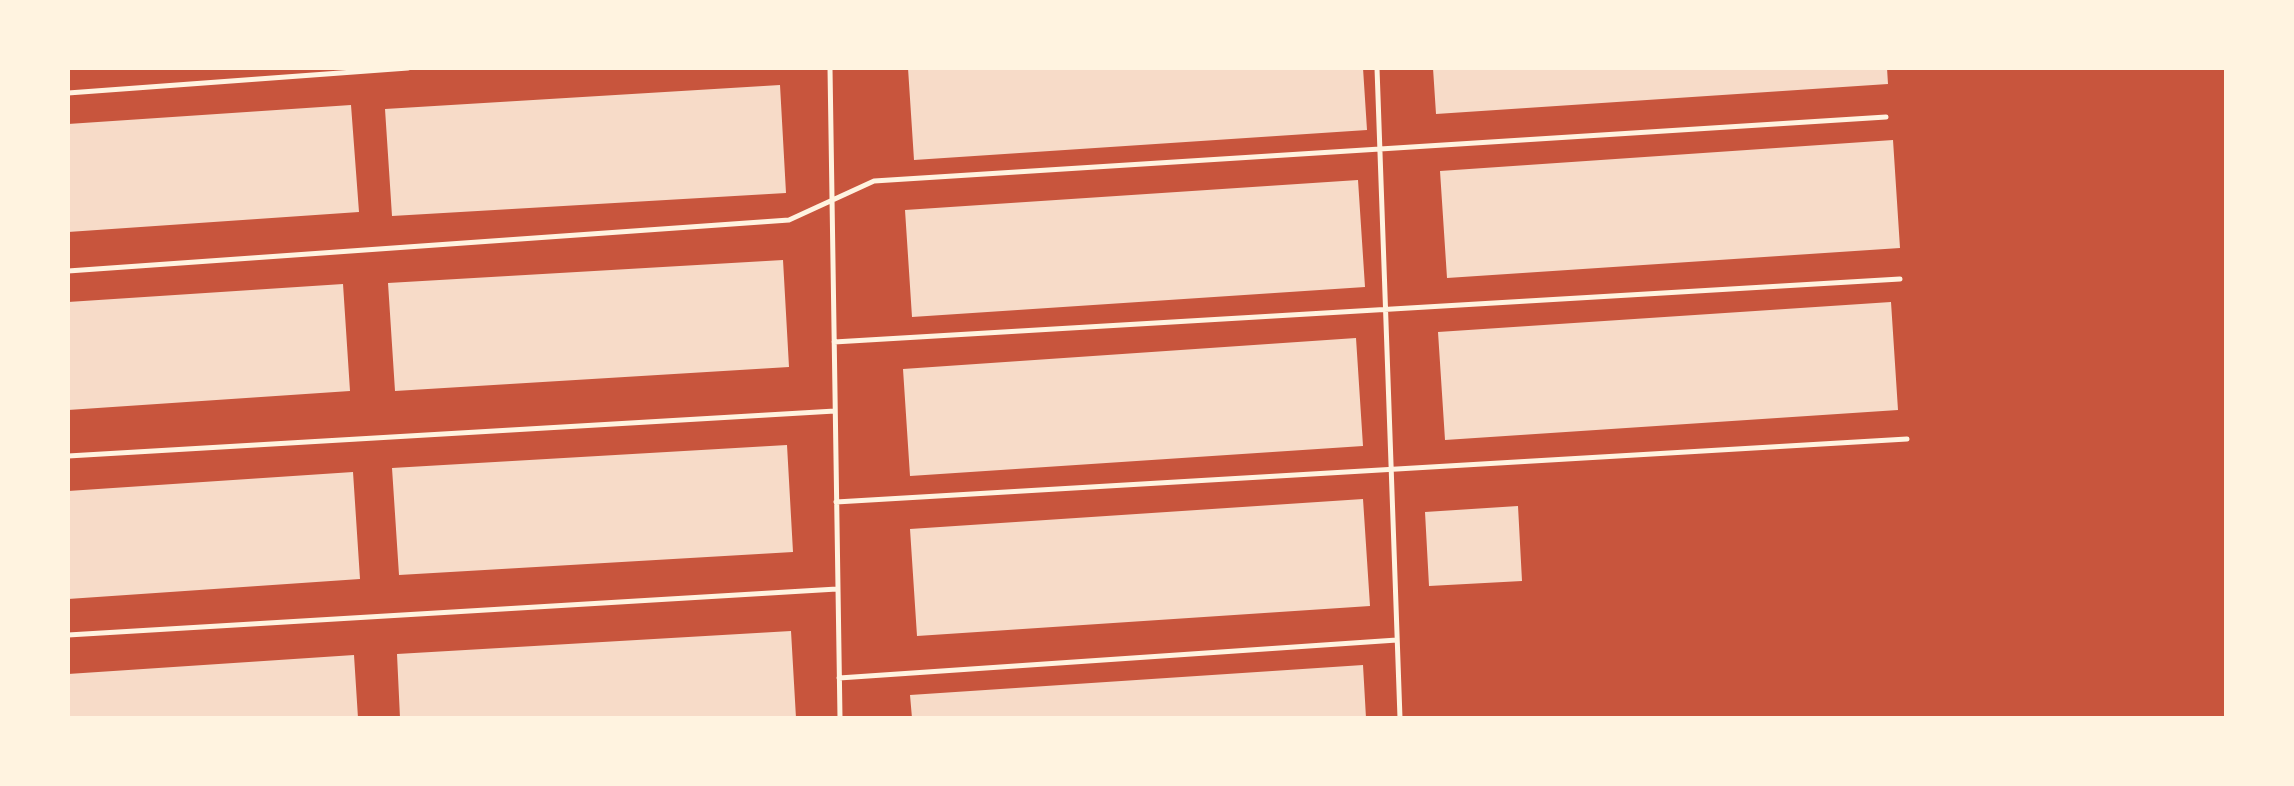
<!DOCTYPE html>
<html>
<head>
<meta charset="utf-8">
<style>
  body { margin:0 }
  #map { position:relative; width:2294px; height:786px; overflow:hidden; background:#c8553d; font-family:"Noto Sans",sans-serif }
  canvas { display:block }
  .frame { position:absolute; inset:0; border:70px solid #fff3e0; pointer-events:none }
</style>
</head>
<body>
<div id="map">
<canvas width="2294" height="786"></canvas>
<div class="frame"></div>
</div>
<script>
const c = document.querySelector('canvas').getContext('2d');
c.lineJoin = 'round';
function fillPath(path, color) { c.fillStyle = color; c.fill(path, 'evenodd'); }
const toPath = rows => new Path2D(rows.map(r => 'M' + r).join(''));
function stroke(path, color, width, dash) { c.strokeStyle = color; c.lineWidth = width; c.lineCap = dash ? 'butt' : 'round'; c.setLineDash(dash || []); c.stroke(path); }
const building = toPath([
  [908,68,1363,68,1367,130,914,160],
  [1433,68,1887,68,1888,84,1436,114],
  [780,85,786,193,392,216,385,109],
  [351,105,359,212,68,232,68,124],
  [1893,140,1900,248,1447,278,1440,171],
  [1358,180,1365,287,912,317,905,210],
  [783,260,789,367,395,391,388,283],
  [343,284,350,391,68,410,68,302],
  [1891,302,1898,410,1445,440,1438,332],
  [1356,338,1363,446,910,476,903,369],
  [787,445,793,552,399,575,392,468],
  [353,472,360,579,68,599,68,491],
  [1363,499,1370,606,917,636,910,529],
  [1518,506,1522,581,1429,586,1425,512],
  [791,631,796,718,400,718,397,654],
  [354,655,358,718,68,718,68,674],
  [1363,665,1366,718,912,718,910,695]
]);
const service = toPath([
  [830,68,840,718],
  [1377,68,1400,718],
  [68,93,408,68],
  [68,271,789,220,874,181,1886,117],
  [834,342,1900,279],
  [68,456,835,411],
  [836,502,1907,439],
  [68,635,837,589],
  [839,678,1397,640]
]);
fillPath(building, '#f7dbc8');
stroke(service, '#fff3e0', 5);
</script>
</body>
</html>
